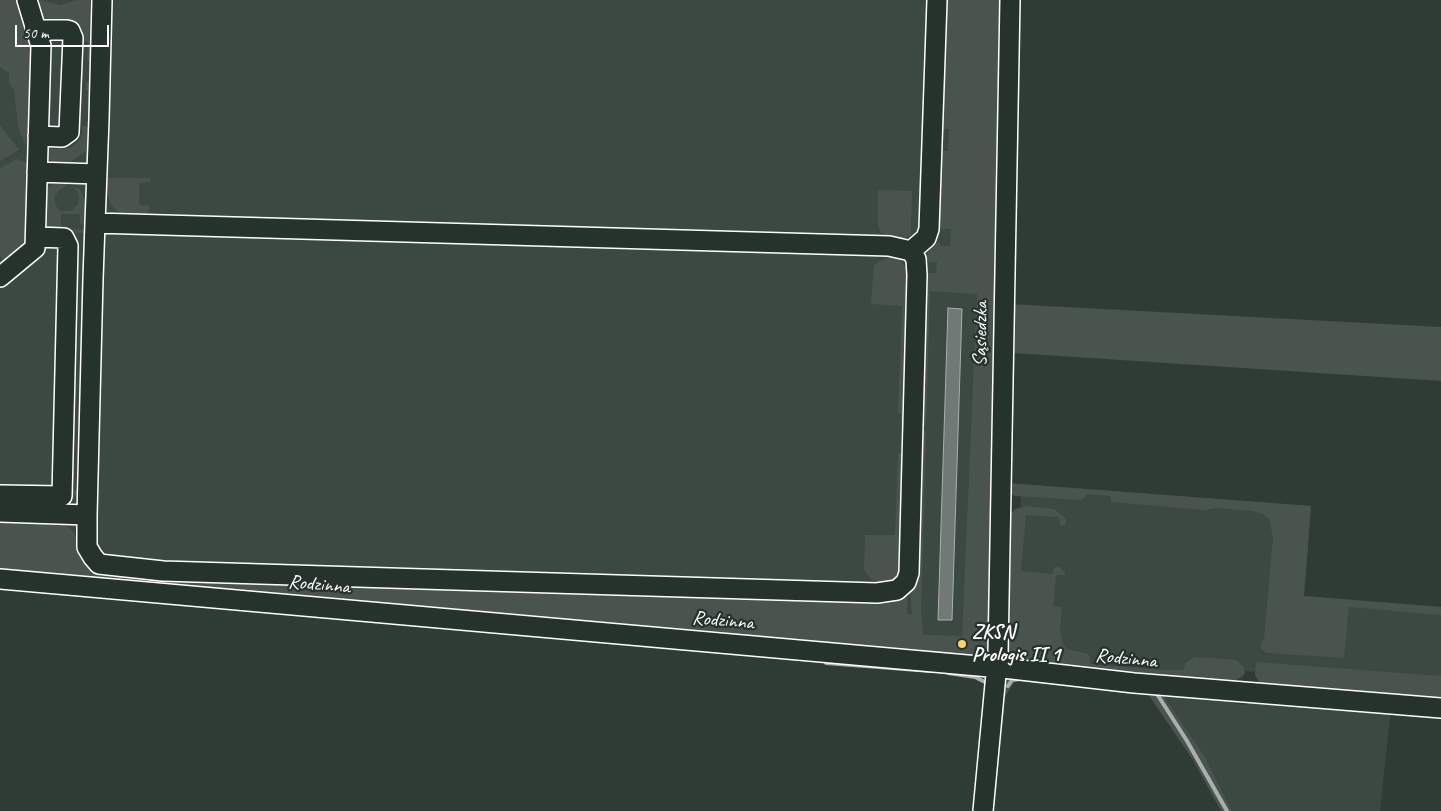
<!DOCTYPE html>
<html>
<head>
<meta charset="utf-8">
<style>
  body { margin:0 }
  #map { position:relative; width:1441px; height:811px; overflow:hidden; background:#2f3b35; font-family:Caveat,sans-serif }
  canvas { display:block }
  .scale { position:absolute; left:15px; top:25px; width:94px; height:22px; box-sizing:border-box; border:2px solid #fff; border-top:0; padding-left:6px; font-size:15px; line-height:18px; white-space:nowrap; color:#fff; -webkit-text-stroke:4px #26332d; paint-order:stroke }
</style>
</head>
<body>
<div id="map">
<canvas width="1441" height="811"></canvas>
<div class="scale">50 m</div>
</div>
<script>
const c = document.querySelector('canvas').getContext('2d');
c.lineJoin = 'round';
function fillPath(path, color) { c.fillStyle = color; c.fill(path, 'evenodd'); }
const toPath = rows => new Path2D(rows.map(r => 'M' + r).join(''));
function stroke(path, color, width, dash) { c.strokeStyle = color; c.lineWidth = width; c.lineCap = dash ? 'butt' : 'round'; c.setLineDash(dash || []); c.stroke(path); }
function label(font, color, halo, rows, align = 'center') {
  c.font = font + ' Caveat,sans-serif'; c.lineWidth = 4.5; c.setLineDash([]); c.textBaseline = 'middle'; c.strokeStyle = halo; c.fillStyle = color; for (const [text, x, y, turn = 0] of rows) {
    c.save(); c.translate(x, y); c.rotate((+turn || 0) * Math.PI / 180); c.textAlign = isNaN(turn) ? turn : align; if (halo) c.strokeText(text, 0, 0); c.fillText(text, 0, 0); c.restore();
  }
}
const built = toPath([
  [0,0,995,0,965,642,951,641,950,649,0,565],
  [1021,484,1311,506,1304,596,1441,607,1441,695,1264,680,1255,672,1244,671,1232,678,1017,655],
  [1163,695,1233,700,1235,704,1245,705,1249,702,1323,708,1391,709,1380,811,1232,811,1205,757]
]);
const green = toPath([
  [0,0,16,0,31,49,28,143,25,144,18,127,14,90,9,83,9,73,0,67],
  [41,0,60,5,77,0,90,0,89,41,92,60,91,91,86,90,86,82,91,82,91,61,87,61,88,41,85,41,83,31,74,22,51,21,44,17,39,6,39,2],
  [945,0,1003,0,991,651,988,658,0,575,0,519,61,522,74,532,83,558,902,597,907,595,907,614,912,615,910,591,914,585,924,273,936,273,937,262,925,262,928,252,937,243,940,243,940,246,950,246,951,229,940,229,938,231,940,151,948,151,949,129,941,129],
  [930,291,977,294,962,636,923,635,921,611,926,431,923,431,923,428,926,423],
  [0,125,19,150,0,161],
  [82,126,87,126,87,150,70,162,48,160,48,149,70,148,77,143,82,135],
  [17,159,28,163,29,238,25,247,6,264,0,256,0,168],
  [106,178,151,178,150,182,139,183,139,205,150,206,148,212,142,216,128,216,119,212,111,205,107,194],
  [53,184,69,184,59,190,54,198,56,206,61,211,72,211,79,203,79,195,75,189,69,186,80,189,86,203,85,225,80,224,80,214,61,214,61,230,85,229,80,491,67,505,0,501,77,489,84,233,52,232,44,228,46,189],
  [878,190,912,191,911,236,896,240,881,232,878,226],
  [889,257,900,260,909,272,905,427,901,427,901,413,898,413,902,306,871,304,874,266,878,262],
  [1009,304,1441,327,1441,381,1014,353,1008,347],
  [898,453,905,454,902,568,895,579,888,582,876,583,867,575,864,569,865,535,895,535],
  [1006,483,1311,506,1304,596,1441,607,1441,615,1349,607,1344,658,1267,653,1260,648,1264,638,1273,537,1269,519,1263,514,1252,511,1216,508,1205,510,1111,502,1111,496,1087,494,1082,500,1015,496,1010,493],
  [1027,506,1054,509,1066,518,1066,524,1061,526,1058,517,1026,515,1021,571,1053,574,1054,568,1058,566,1065,572,1065,575,1056,575,1053,606,1062,607,1060,630,1063,644,1067,649,1088,654,1090,657,1090,663,1093,664,1165,670,1183,670,1186,662,1195,657,1236,660,1243,666,1245,673,1243,676,1236,680,1175,680,1011,662,1007,658,1006,519,1015,509],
  [1256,662,1441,676,1441,702,1260,684,1255,675],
  [1012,676,1234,699,1236,704,1233,700,1163,695,1205,757,1232,811,1221,811,1193,760,1148,694,1015,681,1003,700,1001,696,1004,683]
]);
const water = toPath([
  [948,308,962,309,952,620,938,620,948,308]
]);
const stream = toPath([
  [826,663,931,671],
  [948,673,975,677,987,683],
  [1008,686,1012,680,1020,679],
  [1157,694,1187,741,1227,811]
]);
const minor = toPath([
  [36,30,67,30,70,31,73,38,69,132,62,137,38,136],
  [37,172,97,174],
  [95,223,889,246,911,251,916,259,917,275,909,573,906,582,897,590,877,593,163,571,99,564,93,557,87,547,87,515,93,279,95,223,99,119,102,0],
  [911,251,926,238,929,229,937,0],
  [0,277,35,248,41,46,27,0],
  [0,495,62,496,68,246,64,238,36,237],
  [0,512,87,515],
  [0,579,1012,669,1134,683,1441,708],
  [983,811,998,653,1010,0]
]);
const markers = [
  [962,644,5,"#ffd166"]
];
const streetNames = [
  ["Sąsiedzka",981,334,-89],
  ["Rodzinna",319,585,5],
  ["Rodzinna",723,621,5],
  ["Rodzinna",1126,659,6]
];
const poiNames = [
  ["ZKSN",972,633],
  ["Prologis II 1",972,656]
];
fillPath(built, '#3c4842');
fillPath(green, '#4a544f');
fillPath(water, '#707975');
stroke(water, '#a9afac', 1);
stroke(stream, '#a9afac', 4);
stroke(minor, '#fff', 22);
stroke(minor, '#26332d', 19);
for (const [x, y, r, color] of markers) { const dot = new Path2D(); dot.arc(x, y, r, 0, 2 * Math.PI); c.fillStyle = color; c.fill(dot); stroke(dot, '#26332d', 2); }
label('20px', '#fff', '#26332d', streetNames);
label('bold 20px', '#fff', '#26332d', poiNames, 'left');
</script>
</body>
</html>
